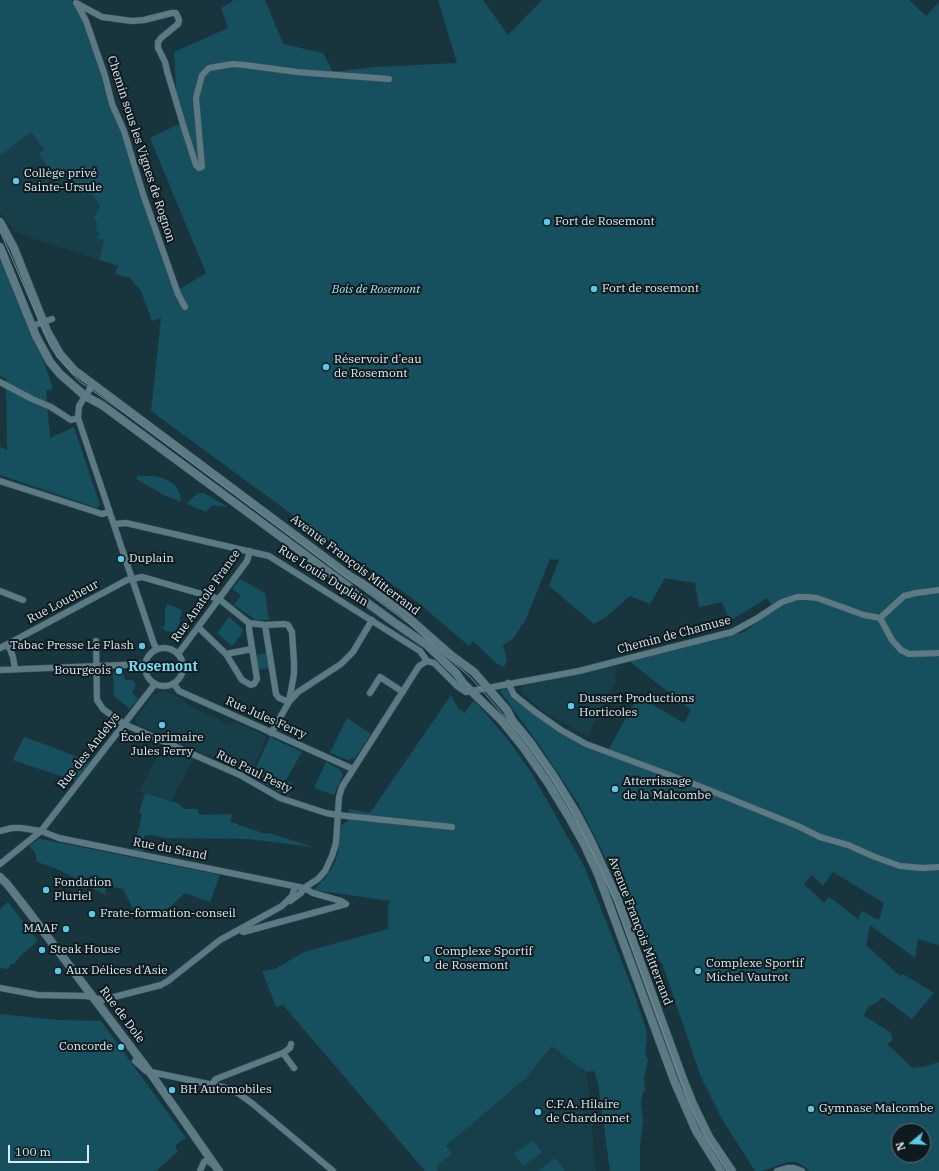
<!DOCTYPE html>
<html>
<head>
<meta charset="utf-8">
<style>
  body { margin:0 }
  #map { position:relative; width:939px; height:1171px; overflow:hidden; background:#18353d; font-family:"IBM Plex Serif",serif }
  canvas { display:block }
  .north { position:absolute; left:891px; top:1123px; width:40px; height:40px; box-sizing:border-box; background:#0e1a1e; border:1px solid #606e72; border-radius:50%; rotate:252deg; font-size:11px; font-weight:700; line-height:16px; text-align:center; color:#dbebf1 }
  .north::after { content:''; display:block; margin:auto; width:14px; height:18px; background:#5bc8e6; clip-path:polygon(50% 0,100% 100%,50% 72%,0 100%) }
  .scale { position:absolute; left:8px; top:1145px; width:81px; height:18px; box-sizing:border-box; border:2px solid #dbebf1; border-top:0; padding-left:5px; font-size:12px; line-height:14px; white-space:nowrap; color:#dbebf1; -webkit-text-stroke:3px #0e1a1e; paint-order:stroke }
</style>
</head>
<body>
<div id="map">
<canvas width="939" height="1171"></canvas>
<div class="north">N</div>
<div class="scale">100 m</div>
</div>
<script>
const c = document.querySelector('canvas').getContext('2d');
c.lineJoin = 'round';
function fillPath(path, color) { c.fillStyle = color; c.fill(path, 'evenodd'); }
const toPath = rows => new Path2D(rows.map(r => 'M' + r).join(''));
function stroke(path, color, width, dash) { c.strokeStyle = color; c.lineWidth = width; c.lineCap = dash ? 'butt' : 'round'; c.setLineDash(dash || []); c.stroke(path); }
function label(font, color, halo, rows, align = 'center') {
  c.font = font + ' "IBM Plex Serif",serif'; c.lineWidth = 4; c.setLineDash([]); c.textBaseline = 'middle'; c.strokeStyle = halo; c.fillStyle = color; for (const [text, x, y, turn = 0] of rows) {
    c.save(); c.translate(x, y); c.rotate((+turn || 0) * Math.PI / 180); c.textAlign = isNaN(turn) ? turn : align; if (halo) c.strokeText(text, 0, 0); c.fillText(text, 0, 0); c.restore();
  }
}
const built = toPath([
  [31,132,45,150,55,174,69,179,76,187,84,185,100,205,99,209,93,217,97,223,96,231,99,232,104,240,99,260,16,233,0,213,0,156],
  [616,666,615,683,588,736,547,714,523,694,520,684],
  [165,691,185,700,187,705,230,725,235,722,264,735,266,739,252,771,250,770,248,773,137,724,135,719,153,695],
  [163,745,194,758,171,801,140,791],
  [552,1045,576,1065,587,1072,596,1171,437,1171,437,1165,452,1154,446,1146,526,1078]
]);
const green = toPath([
  [0,0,72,0,85,22,104,83,108,102,121,131,175,292,206,273,150,138,183,122,176,89,174,52,228,28,221,8,234,0,265,0,283,44,323,53,333,72,375,67,457,63,438,0,483,0,508,35,542,0,909,0,926,16,939,2,939,945,918,939,915,958,870,925,866,945,900,976,903,974,934,993,912,1019,882,997,878,1002,868,1007,864,1016,890,1032,893,1040,887,1044,899,1055,912,1068,927,1066,939,1062,939,1171,810,1171,802,1165,796,1162,788,1162,762,1171,755,1171,722,1119,701,1077,662,963,649,954,633,911,629,914,616,879,578,803,540,746,500,691,505,688,513,699,560,731,606,754,638,696,684,723,691,710,629,661,744,632,775,610,767,598,730,621,722,602,699,607,695,583,665,578,650,604,630,596,606,617,594,624,549,586,559,560,550,559,526,619,513,639,503,645,507,660,504,667,497,664,473,641,469,646,415,600,363,564,337,548,305,524,151,411,161,318,152,321,141,291,130,278,115,274,118,266,99,260,104,240,97,238,99,232,96,231,97,223,93,218,99,209,100,205,84,185,76,187,69,179,52,173,39,154,44,149,31,132,0,156],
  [833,872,884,903,879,920,862,911,858,919,829,897,824,903,804,884,812,875,823,886],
  [899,1131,923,1131,923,1155,899,1155],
  [0,259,33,341,43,359,53,389,46,391,50,438,74,427,100,505,97,508,0,475,0,447,7,450,6,379,0,376],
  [138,476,154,476,163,478,175,485,180,494,181,502,164,495,136,479],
  [199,493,204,493,228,507,212,505,206,512,187,504,194,496],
  [240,579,265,593,269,620,256,620,234,605,241,595,232,589],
  [167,604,182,610,178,628,175,632,165,631,163,627,156,628,165,626,165,610],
  [229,617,242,628,243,630,241,635,232,646,217,633],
  [267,653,269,668,258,670,255,655],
  [113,672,123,672,125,680,133,680,136,685,132,693,138,699,130,709,114,696],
  [451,695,458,708,465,713,473,701,480,707,509,741,531,772,585,868,595,893,633,990,646,1029,647,1040,645,1053,648,1060,644,1077,645,1089,642,1096,641,1104,643,1121,640,1146,640,1171,610,1171,598,1083,594,1071,587,1072,576,1065,552,1046,526,1078,446,1146,452,1154,437,1165,437,1171,425,1171,283,1005,276,1007,262,971,275,969,304,952,388,929,388,906,390,901,314,890,325,878,333,867,338,853,340,826,348,821,349,809,370,813],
  [347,718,371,734,355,758,347,760,330,753],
  [24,737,52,747,90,762,75,781,13,760],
  [270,737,302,752,286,780,292,783,288,790,289,797,252,776],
  [326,762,341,770,343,775,334,795,314,788],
  [145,793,178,803,184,809,197,809,200,815,232,814,230,822,238,824,238,825,263,833,269,833,313,847,248,839,165,838,150,835,144,836,144,851,134,850,142,814,139,813],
  [38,839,41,839,220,875,210,902,185,893,168,909,138,918,123,889,108,886,105,890,106,895,59,870,37,862,35,852,29,846],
  [8,902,38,941,20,956,14,964,11,964,8,969,0,968,0,909],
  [0,1014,58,1020,101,1021,186,1138,183,1140,182,1140,175,1146,178,1151,156,1171,0,1171],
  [533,1140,542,1152,523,1166,514,1154],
  [555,1158,565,1171,538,1171]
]);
const minor = toPath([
  [76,3,102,17,132,21,144,20,172,13,176,13,179,20,178,24,161,38,158,42,158,48,165,62,167,71,185,131,196,165,199,168,202,167,196,98,202,75,209,68,233,64,245,65,297,72,389,79],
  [77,4,86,21,105,76,112,104,124,131,143,194,178,294,185,307],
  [32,326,52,319],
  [0,382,32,399,51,407,71,420,78,418],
  [93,384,79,406,78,418,154,644,157,649],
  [0,481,96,512,102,514,109,512],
  [114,524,126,523,269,556,420,651,427,661,434,663,457,686,466,692,579,671,732,632,756,619,782,602,797,597,808,597,817,598,864,615,880,618],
  [0,591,23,600],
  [880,618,892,640,901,650,909,654,939,653],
  [880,618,904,596,916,593,939,590],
  [198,627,226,654,242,680,251,685,254,684,257,679,249,629,249,623],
  [96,641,97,700,103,709,124,724,240,775,280,798,326,813,337,815,452,827],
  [6,645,127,580,142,577,219,599,249,623,265,625,285,624,288,625,292,632,294,662,294,674,289,702,279,698,276,694,265,625],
  [0,648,6,645,10,649,13,657,15,669],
  '145 667a19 19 0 1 1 38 0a19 19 0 1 1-38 0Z',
  [178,654,247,561,250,551],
  [226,654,252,649],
  [0,670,146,664],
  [508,683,514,695,534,711,561,730,586,744,699,786,800,827,820,837,848,845,875,857,900,866,923,868,939,867],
  [174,684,179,691,353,769],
  [370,693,380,677,403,692],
  [271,733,289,702,298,692,341,664,353,652,372,620],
  [0,831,12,828,21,828,41,831,59,838,304,888,318,879,325,871,332,856,336,843,339,797,342,787,419,666,427,661],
  [0,864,41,831,155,684],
  [290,901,301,893,304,888,313,893,341,901,346,904],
  [240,929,243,932,346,904],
  [0,988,38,995,87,996,102,1000,161,985,168,981,220,940,282,906,292,896,295,887],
  [283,1053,294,1068],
  [135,1061,146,1071,223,1087,238,1093,253,1104,333,1171],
  [211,1085,216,1079,283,1053,290,1048,291,1044],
  [200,1171,204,1162,207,1160,212,1164],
  [777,1171,787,1168,794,1168,802,1171]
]);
const secondary = toPath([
  [0,222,14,248,47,331,60,354,74,370,351,577,363,584,403,613,452,656,474,672,507,710,512,720,530,742,553,775,577,814,590,839,618,900,683,1079,693,1104,709,1137,732,1171],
  [0,247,36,336,50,362,60,374,85,396,102,405,349,587,355,594,395,623,427,645,456,673,463,683,502,721,523,747,548,783,570,819,584,844,598,874,675,1083,696,1131,721,1171],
  [0,877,7,884,22,903,102,1009,149,1071,219,1171]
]);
const tram = toPath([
  [0,231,50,346,58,358,79,381,123,412,408,623,470,677,482,690,526,742,552,778,573,814,601,869,614,899,690,1105,701,1129,727,1171]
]);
const markers = [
  [16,181,4,"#5bc8e6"],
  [547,222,4,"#5bc8e6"],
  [594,289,4,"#5bc8e6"],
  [326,367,4,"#5bc8e6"],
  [121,559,4,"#5bc8e6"],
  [142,646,4,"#5bc8e6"],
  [119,671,4,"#5bc8e6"],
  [571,706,4,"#5bc8e6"],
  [162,725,4,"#5bc8e6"],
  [615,789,4,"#5bc8e6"],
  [46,890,4,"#5bc8e6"],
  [92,914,4,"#5bc8e6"],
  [66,929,4,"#5bc8e6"],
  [42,950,4,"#5bc8e6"],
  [427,959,4,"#5bc8e6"],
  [58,971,4,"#5bc8e6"],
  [698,971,4,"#5bc8e6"],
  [121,1047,4,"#5bc8e6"],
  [172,1090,4,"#5bc8e6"],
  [811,1109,4,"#5bc8e6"],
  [538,1112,4,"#5bc8e6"]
];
const streetNames = [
  ["Chemin sous les Vignes de Rognon",141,149,72],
  ["Avenue François Mitterrand",355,565,37],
  ["Rue Louis Duplain",323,576,32],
  ["Rue Anatole France",206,596,-55],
  ["Rue Loucheur",63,602,-28],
  ["Chemin de Chamuse",674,635,-15],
  ["Rue Jules Ferry",266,718,24],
  ["Rue des Andelys",89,751,-52],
  ["Rue Paul Pesty",254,772,26],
  ["Rue du Stand",170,849,11],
  ["Avenue François Mitterrand",640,931,69],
  ["Rue de Dole",122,1015,53]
];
const poiNames = [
  ["Collège privé",24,174],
  ["Sainte-Ursule",24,188],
  ["Fort de Rosemont",555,222],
  ["Fort de rosemont",602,289],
  ["Réservoir d'eau",334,360],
  ["de Rosemont",334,374],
  ["Duplain",129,559],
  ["Tabac Presse Le Flash",134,646,"right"],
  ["Bourgeois",111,671,"right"],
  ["Dussert Productions",579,699],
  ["Horticoles",579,713],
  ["École primaire",162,738,"center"],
  ["Jules Ferry",162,752,"center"],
  ["Atterrissage",623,782],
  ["de la Malcombe",623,796],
  ["Fondation",54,883],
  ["Pluriel",54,897],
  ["Frate-formation-conseil",100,914],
  ["MAAF",58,929,"right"],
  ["Steak House",50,950],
  ["Complexe Sportif",435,952],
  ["de Rosemont",435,966],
  ["Complexe Sportif",706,964],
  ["Michel Vautrot",706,978],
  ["Aux Délices d'Asie",66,971],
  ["Concorde",113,1047,"right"],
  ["BH Automobiles",180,1090],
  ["C.F.A. Hilaire",546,1105],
  ["de Chardonnet",546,1119],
  ["Gymnase Malcombe",819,1109]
];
const parkNames = [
  ["Bois de Rosemont",376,290]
];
const quarterNames = [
  ["Rosemont",163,667]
];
fillPath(built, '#173f4a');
fillPath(green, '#164f5e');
stroke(minor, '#395259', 7);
stroke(secondary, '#395259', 9);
stroke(minor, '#5b7a83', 6);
stroke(secondary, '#5b7a83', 8);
stroke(tram, '#768c93', 1);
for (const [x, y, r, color] of markers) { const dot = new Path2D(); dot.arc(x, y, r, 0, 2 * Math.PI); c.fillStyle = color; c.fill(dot); stroke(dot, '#0e1a1e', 1.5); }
label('12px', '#dbebf1', '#0e1a1e', streetNames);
label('12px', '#dbebf1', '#0e1a1e', poiNames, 'left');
label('italic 12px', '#abe4f6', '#0e1a1e', parkNames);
label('bold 14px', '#78daf6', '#0e1a1e', quarterNames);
</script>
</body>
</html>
